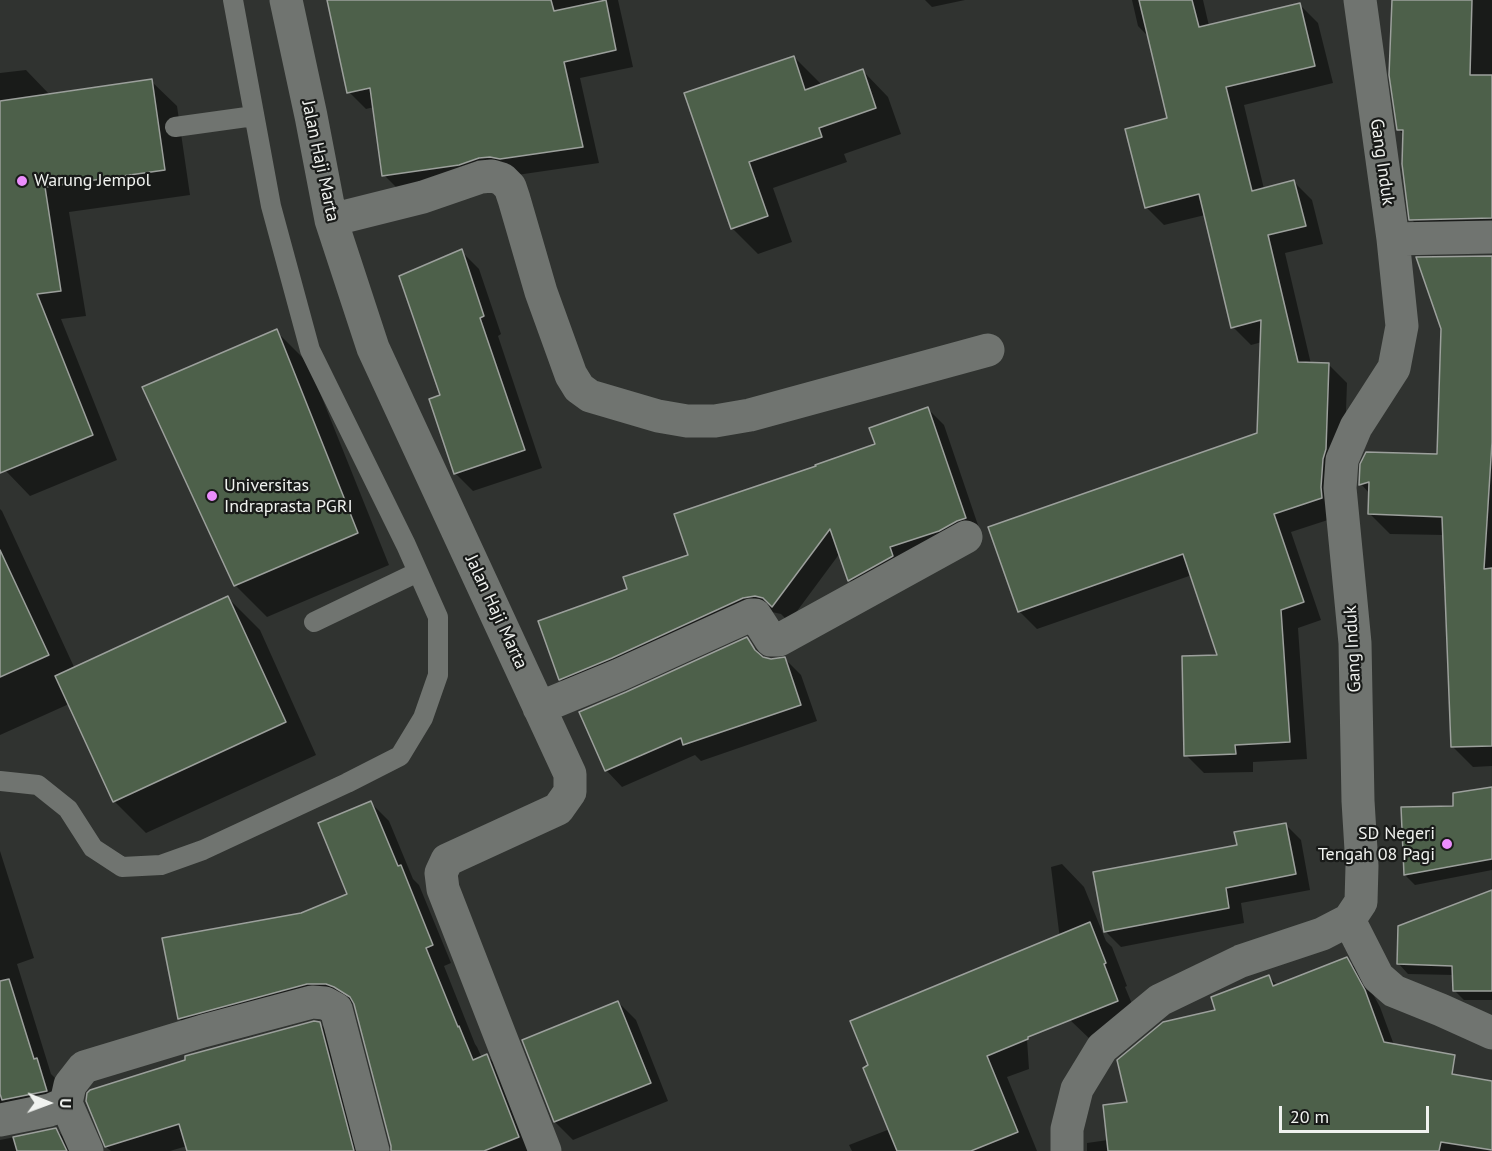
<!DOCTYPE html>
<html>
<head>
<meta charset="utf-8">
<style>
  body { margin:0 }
  #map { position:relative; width:1492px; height:1151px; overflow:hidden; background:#303330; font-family:"PT Sans",sans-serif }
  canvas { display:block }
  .north { position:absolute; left:18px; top:1073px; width:60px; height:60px; -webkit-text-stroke:4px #191b19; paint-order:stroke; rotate:91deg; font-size:16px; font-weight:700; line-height:24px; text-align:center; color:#f0f2ef }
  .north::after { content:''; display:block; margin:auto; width:21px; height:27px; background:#f0f2ef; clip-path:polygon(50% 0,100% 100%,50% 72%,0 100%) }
  .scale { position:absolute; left:1279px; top:1106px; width:150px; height:27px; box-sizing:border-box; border:3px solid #f0f2ef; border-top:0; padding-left:8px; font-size:18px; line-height:21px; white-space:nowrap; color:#f0f2ef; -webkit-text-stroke:4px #191b19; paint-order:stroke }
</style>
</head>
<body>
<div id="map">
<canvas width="1492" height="1151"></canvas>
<div class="north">U</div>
<div class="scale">20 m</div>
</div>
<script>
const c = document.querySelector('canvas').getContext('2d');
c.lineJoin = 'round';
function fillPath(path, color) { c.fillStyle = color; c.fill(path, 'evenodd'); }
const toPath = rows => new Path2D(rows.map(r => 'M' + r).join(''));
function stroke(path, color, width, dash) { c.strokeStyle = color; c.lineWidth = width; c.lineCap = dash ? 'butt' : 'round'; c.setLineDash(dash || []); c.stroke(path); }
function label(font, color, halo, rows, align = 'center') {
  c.font = font + ' "PT Sans",sans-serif'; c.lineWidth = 4.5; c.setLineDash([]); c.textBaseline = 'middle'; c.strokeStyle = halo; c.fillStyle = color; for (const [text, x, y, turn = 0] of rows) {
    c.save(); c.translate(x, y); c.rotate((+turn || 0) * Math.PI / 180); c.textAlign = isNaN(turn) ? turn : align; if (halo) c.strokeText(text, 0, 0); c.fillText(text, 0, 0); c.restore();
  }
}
const shadow = toPath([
  [329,0,618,0,633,67,580,78,599,163,401,192,384,175,374,107,366,109,349,92],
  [925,0,965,0,932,7],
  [1132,0,1203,0,1209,26,1300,5,1318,23,1333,83,1244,105,1264,189,1294,182,1312,200,1323,244,1285,253,1311,364,1329,365,1347,383,1344,468,1340,516,1291,532,1321,620,1298,628,1307,759,1253,762,1253,772,1204,773,1186,755,1219,656,1192,575,1037,629,1019,611,1258,434,1262,342,1251,345,1233,327,1205,215,1164,225,1146,207,1169,120,1150,38,1138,26],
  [1393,0,1492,0,1492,235,1428,236,1411,219,1404,135,1398,129],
  [794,57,820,83,821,86,863,71,888,97,901,134,844,154,847,162,773,188,792,242,758,254,732,228,686,94],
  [26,70,50,95,151,81,177,106,190,195,69,212,86,316,61,319,117,460,30,496,5,470,0,459,0,73],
  [461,251,479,269,501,334,498,336,542,468,473,491,455,473],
  [1492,257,1492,766,1473,767,1453,747,1444,535,1390,534,1370,514,1370,494,1361,484,1438,456],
  [276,331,308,363,389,565,267,617,235,585],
  [928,409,944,425,981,534,865,596,849,580,840,553,789,622,781,614,772,612,576,695,560,679,629,590,689,556,877,445],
  [0,509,2,511,75,669,228,598,260,630,316,755,146,833,114,801,69,704,0,735],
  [747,639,765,659,771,660,785,659,801,675,817,721,701,761,695,755,622,787,606,770],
  [1492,788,1492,870,1415,885,1405,875,1403,809,1455,807],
  [371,803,389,821,413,879,419,885,451,963,444,966,475,1044,477,1047,482,1058,487,1056,505,1074,536,1151,393,1151,356,1006,354,1004,346,1002,198,1037,179,1018,301,914,349,895],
  [1285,824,1301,840,1310,890,1241,903,1244,923,1121,947,1105,931,1238,846],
  [0,851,34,958,17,964,51,1074,55,1078,64,1109,0,1132,0,1140],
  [1062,864,1084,887,1106,941,1112,947,1127,986,1125,987,1140,1023,1093,1042,1070,1020,1051,867],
  [1492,892,1492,1000,1464,1000,1454,990,1454,975,1408,974,1398,963],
  [1346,959,1362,974,1380,1007,1394,1045,1452,1072,1455,1076,1492,1082,1492,1151,1087,1151,1087,1143,1108,1140,1129,1103,1217,1011,1269,977,1277,985],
  [1023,981,1029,1069,1007,1077,1037,1151,852,1151,849,1145,890,1129],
  [618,1002,636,1020,668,1101,573,1140,555,1122,524,1041],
  [319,1023,338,1042,367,1151,189,1151,187,1146,170,1151,111,1151,106,1147],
  [56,1129,74,1148,76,1151,0,1151,0,1140]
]);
const building = toPath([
  [327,0,551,0,554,11,606,0,616,50,564,62,583,147,500,159,490,157,479,158,459,165,382,176,370,88,347,93,327,0],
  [1139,0,1192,0,1199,27,1300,3,1315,66,1226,87,1252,191,1294,180,1306,226,1268,235,1298,362,1329,363,1326,449,1323,459,1321,487,1322,498,1274,514,1304,602,1281,610,1290,742,1235,745,1236,754,1184,756,1182,656,1217,655,1183,554,1018,612,988,527,1257,433,1261,320,1231,328,1199,194,1145,208,1125,129,1167,118,1139,0],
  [1392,0,1472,0,1470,75,1492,75,1492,218,1409,220,1402,164,1403,130,1397,130,1389,75,1392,0],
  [794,56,805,90,863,69,876,108,819,128,822,137,749,162,768,216,731,229,684,93,794,56],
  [152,79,165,170,45,187,61,291,37,294,93,435,0,473,0,101,152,79],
  [462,249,484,316,480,318,525,450,454,474,429,399,440,395,399,276,462,249],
  [1492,256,1492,442,1484,569,1492,568,1492,746,1451,747,1442,517,1368,514,1369,482,1359,485,1360,464,1366,452,1437,454,1441,329,1416,257,1492,256],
  [277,329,358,533,234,586,142,387,277,329],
  [928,407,966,518,957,521,939,531,890,547,893,556,848,581,830,529,772,607,763,598,755,596,743,598,612,658,559,680,538,621,627,589,623,577,688,555,674,514,816,466,815,465,875,444,869,428,928,407],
  [0,550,49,655,0,677,0,550],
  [228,596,286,722,113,802,55,676,228,596],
  [747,637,755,650,763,657,771,659,785,657,801,705,683,745,681,738,605,771,579,712,626,692,747,637],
  [1492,787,1492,859,1404,875,1401,807,1453,806,1453,793,1492,787],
  [371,801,398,866,401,865,433,945,426,948,458,1027,459,1026,473,1060,487,1054,519,1137,484,1151,391,1151,391,1146,354,1004,350,997,334,987,326,984,307,984,178,1019,162,938,301,913,347,894,318,823,371,801],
  [1286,823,1296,874,1226,888,1229,908,1104,932,1093,872,1237,845,1234,832,1286,823],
  [1492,890,1492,991,1453,991,1452,966,1397,964,1398,926,1492,890],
  [1090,922,1106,963,1104,964,1118,1001,1028,1037,1028,1039,987,1056,1018,1132,971,1151,897,1151,863,1068,868,1065,850,1021,1090,922],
  [1347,957,1365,990,1384,1042,1455,1055,1452,1074,1492,1081,1492,1150,1441,1142,1439,1151,1108,1151,1103,1105,1127,1102,1117,1060,1163,1022,1215,1010,1211,997,1269,975,1273,986,1347,957],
  [9,979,34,1059,37,1058,47,1091,2,1100,0,1094,0,981,9,979],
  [618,1001,651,1083,554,1122,522,1040,618,1001],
  [314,1021,320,1022,354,1151,187,1151,179,1124,105,1147,86,1101,87,1093,90,1090,185,1060,185,1056,314,1021],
  [56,1128,67,1151,17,1151,13,1137,56,1128]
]);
const service = toPath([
  [175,127,254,116],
  [314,622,418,572],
  [0,781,38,785,68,809,93,848,122,867,161,865,203,850,347,783,400,756,423,718,438,675,438,617,406,545,310,350,271,206,233,0]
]);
const minor = toPath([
  [286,0,311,116,331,220,373,348,570,774,570,792,558,809,447,860,441,873,443,889,545,1151],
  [331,220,423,197,481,177,492,176,502,179,510,187,514,199,541,292,571,375,579,388,590,396,658,416,687,421,715,421,750,415,988,350],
  [1393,239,1492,237],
  [539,708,619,675,751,615,755,615,771,640,779,640,966,537],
  [1349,920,1378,977,1394,991,1441,1010,1492,1033],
  [66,1103,87,1151],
  [0,1120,50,1110,66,1103,70,1085,84,1067,203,1031,312,1002,325,1003,336,1009,373,1151],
  [1067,1151,1067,1129,1077,1089,1102,1048,1160,1000,1241,961,1322,934,1349,920,1361,902,1362,866,1358,801,1355,643,1340,488,1342,460,1356,427,1394,368,1402,326,1393,239,1360,0]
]);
const markers = [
  [22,181,6,"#eb8dfc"],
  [212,496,6,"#eb8dfc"],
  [1447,844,6,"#eb8dfc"]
];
const streetNames = [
  ["Jalan Haji Marta",320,161,78],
  ["Gang Induk",1382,162,82],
  ["Jalan Haji Marta",496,612,65],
  ["Gang Induk",1353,649,-93]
];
const poiNames = [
  ["Warung Jempol",34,181],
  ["Universitas",224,486],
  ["Indraprasta PGRI",224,507],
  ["SD Negeri",1435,834,"right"],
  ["Tengah 08 Pagi",1435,855,"right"]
];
fillPath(shadow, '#0007');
fillPath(building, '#4d604a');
stroke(building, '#9ca09c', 1.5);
stroke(service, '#707470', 20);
stroke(minor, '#707470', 33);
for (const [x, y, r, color] of markers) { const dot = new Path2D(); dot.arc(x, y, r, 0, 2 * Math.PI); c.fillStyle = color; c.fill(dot); stroke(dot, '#191b19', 2); }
label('18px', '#f0f2ef', '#191b19', streetNames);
label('18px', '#f0f2ef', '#191b19', poiNames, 'left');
</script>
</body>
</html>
